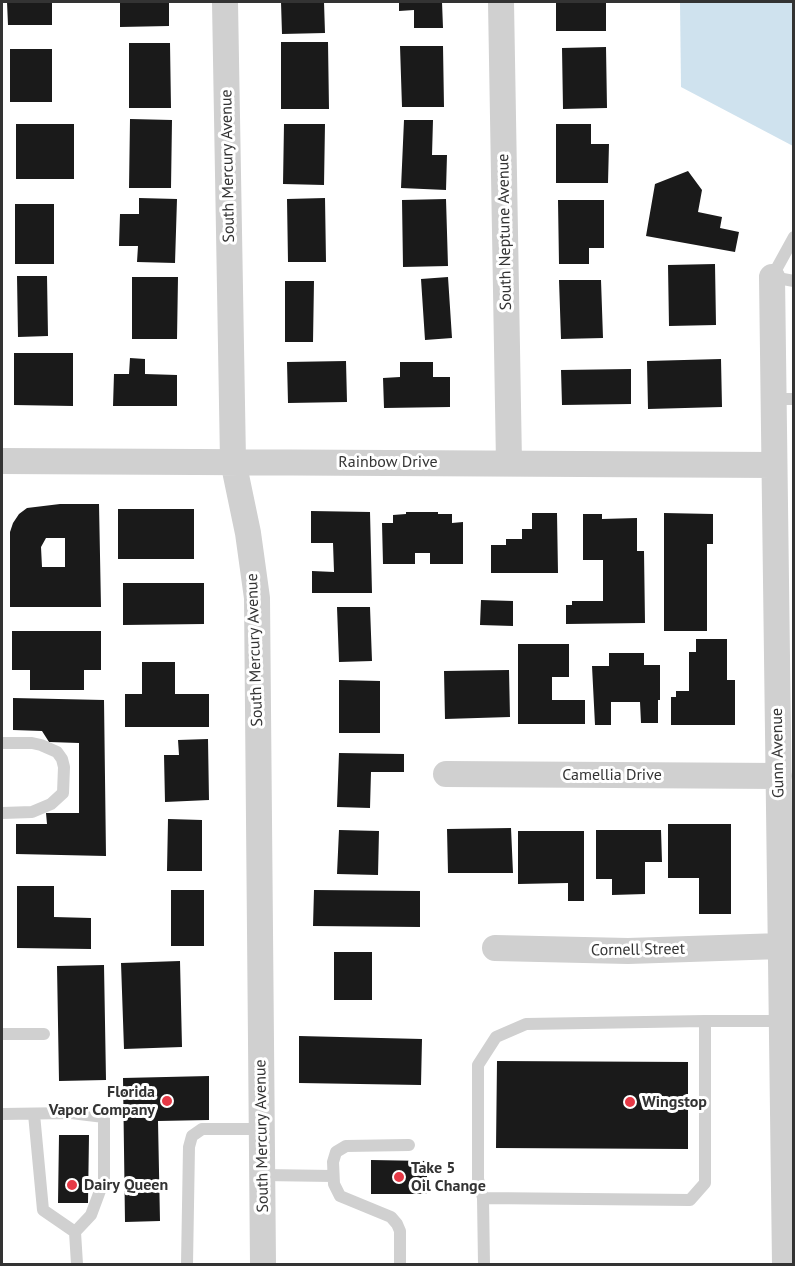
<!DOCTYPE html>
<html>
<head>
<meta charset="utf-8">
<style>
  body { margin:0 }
  #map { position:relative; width:795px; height:1266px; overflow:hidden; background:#fff; font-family:"PT Sans",sans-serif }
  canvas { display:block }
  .frame { position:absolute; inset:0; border:3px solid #333; pointer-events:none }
</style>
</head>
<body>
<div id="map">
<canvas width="795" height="1266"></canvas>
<div class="frame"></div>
</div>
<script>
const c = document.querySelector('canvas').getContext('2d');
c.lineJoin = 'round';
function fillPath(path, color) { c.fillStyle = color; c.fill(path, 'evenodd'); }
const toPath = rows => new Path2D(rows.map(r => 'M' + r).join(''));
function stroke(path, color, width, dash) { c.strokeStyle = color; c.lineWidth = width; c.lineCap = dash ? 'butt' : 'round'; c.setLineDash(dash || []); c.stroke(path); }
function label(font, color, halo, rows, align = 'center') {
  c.font = font + ' "PT Sans",sans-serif'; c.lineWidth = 6; c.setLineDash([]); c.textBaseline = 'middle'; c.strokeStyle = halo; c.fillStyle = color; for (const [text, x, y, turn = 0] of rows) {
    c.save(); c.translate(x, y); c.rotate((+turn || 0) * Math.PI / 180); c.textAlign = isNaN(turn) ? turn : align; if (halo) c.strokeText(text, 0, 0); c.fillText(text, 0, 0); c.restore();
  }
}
const water = toPath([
  [680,2,793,2,793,146,681,87]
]);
const building = toPath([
  [7,2,52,2,52,25,8,25],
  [120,2,169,2,169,26,120,27],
  [281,2,324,2,325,33,282,34],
  [399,2,442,2,443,28,414,28,414,10,399,11],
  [556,2,606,2,606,31,556,31],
  [281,42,328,42,329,109,281,109],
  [129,43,170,43,171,108,129,108],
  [400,46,443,46,444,107,402,107],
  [606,47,607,108,563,109,562,48],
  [10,49,52,49,52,102,10,102],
  [130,119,172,120,171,188,129,188],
  [404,120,433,120,432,155,447,155,446,190,401,188],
  [16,124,74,124,74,179,16,179],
  [284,124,325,124,324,185,283,184],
  [556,124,591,124,591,144,609,144,608,183,556,183],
  [688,171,702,190,698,212,722,217,720,228,739,232,735,252,646,236,655,184],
  [139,198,177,199,175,263,137,262,138,246,119,246,120,214,139,214],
  [325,198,326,262,288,262,287,199],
  [446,199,448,266,403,267,402,200],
  [558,200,604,200,604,248,589,248,589,264,559,264],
  [15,204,54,204,54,264,15,264],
  [715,264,716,325,669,326,668,265],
  [17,276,47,276,48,336,18,337],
  [132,277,178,277,177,339,132,339],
  [448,277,452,338,425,340,421,279],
  [559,280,601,280,603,338,561,339],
  [285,281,314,281,313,342,285,342],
  [14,353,73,353,73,406,14,405],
  [130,358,145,359,145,374,177,375,177,406,113,406,114,374,129,374],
  [721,359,722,407,648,409,647,361],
  [346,361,347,402,288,403,287,362],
  [400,362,433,362,433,377,450,377,450,407,384,408,383,378,400,377],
  [631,369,631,404,562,405,561,370],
  [60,504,99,504,101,607,10,607,10,532,13,523,19,514,27,508],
  [46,538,65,538,65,567,42,567,41,547],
  [118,509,194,509,194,559,118,559],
  [311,511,370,512,372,593,312,593,312,571,334,572,333,543,311,543],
  [406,512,438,512,438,514,452,514,452,523,463,522,463,564,430,564,430,553,415,553,415,564,383,564,382,523,393,523,393,515,406,514],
  [532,513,557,513,558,573,491,573,491,545,506,545,506,539,522,539,522,529,532,529],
  [664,513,713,514,713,544,707,544,707,631,664,631],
  [583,514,602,514,602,519,637,518,637,551,644,551,645,623,566,624,566,605,572,605,572,601,603,601,603,560,583,560],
  [123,583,204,583,204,624,123,625],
  [481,600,513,601,513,626,480,625],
  [337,607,370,607,372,661,339,662],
  [12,631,101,631,101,670,84,670,84,690,30,690,30,670,12,670],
  [696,639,727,639,727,680,735,680,735,725,671,725,671,697,676,697,676,691,689,691,689,652,696,652],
  [518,644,569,644,569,677,552,677,552,700,585,700,585,724,518,724],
  [609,653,644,653,644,665,660,665,660,700,658,700,658,723,641,723,640,702,611,702,611,725,595,725,592,666,609,666],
  [142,662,175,662,175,694,209,694,209,727,125,727,125,694,142,694],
  [509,670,510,717,445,719,444,671],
  [339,680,380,681,380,733,339,733],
  [13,698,104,700,106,856,16,854,16,824,47,824,46,813,79,813,79,743,49,742,42,731,13,730],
  [208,739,209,800,165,802,164,755,179,755,178,740],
  [339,753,404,754,404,772,371,772,370,808,337,807],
  [168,819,202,820,202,871,167,871],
  [668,824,731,824,731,914,699,914,699,878,668,878],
  [511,828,513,873,448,873,447,829],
  [339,830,379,831,378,875,337,874],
  [596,830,661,830,662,862,645,862,645,894,612,895,612,879,596,879],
  [518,831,584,831,584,901,568,901,568,883,518,884],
  [17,886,54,886,54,917,91,918,91,949,17,948],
  [171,890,204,890,204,946,171,946],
  [314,890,420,891,420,927,313,926],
  [334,952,372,952,372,1000,334,1000],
  [180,961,182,1047,124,1049,121,963],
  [104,965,106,1080,59,1081,57,966],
  [299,1036,422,1039,421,1085,299,1083],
  [497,1061,688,1062,688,1149,496,1148],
  [209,1076,209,1120,158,1121,160,1221,125,1222,123,1078],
  [59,1135,89,1135,88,1203,58,1203],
  [371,1160,427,1161,427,1194,371,1194]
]);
const lane = toPath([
  [794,237,772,277,794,281],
  [773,399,794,399],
  [2,743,32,743,41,745,57,752,62,759,64,767,63,793,51,804,32,812,2,813],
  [2,1034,44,1034],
  [2,1114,71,1113,104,1117,104,1180,91,1215,75,1232,77,1264],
  [34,1114,43,1210,75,1232],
  [262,1175,333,1176],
  [483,1198,478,1179,478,1065,496,1037,526,1024,705,1021],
  [187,1264,189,1147,192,1136,202,1129,262,1129],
  [400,1264,400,1231,397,1224,391,1217,340,1196,334,1184,333,1162,336,1152,346,1146,409,1145],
  [484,1264,483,1198,690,1200,705,1183,705,1021,782,1021]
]);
const street = toPath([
  [225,2,233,461,248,533,257,598,263,1264],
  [501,2,509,463],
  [772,277,785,1264],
  [2,461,774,465],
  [446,774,779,776],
  [495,948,628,951,781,946]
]);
const markers = [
  [167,1101,6,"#e63946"],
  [630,1102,6,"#e63946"],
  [399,1177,6,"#e63946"],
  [72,1185,6,"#e63946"]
];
const streetNames = [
  ["South Mercury Avenue",228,166,-91],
  ["South Neptune Avenue",505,232,-91],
  ["Rainbow Drive",388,462],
  ["South Mercury Avenue",255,650,-92],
  ["Gunn Avenue",778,753,-91],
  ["Camellia Drive",612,775],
  ["Cornell Street",638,950,-1],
  ["South Mercury Avenue",262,1136,-91]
];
const poiNames = [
  ["Florida",155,1092,"right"],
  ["Vapor Company",155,1110,"right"],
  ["Wingstop",642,1102],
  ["Take 5",411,1168],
  ["Oil Change",411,1186],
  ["Dairy Queen",84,1185]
];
fillPath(water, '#cfe2ee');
fillPath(building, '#1a1a1a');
stroke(lane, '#d0d0d0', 12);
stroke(street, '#d0d0d0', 26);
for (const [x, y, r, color] of markers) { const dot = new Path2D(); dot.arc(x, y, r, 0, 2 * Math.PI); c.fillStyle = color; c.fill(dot); stroke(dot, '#fff', 2); }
label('16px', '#333', '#fff', streetNames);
label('bold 16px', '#333', '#fff', poiNames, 'left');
</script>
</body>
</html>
